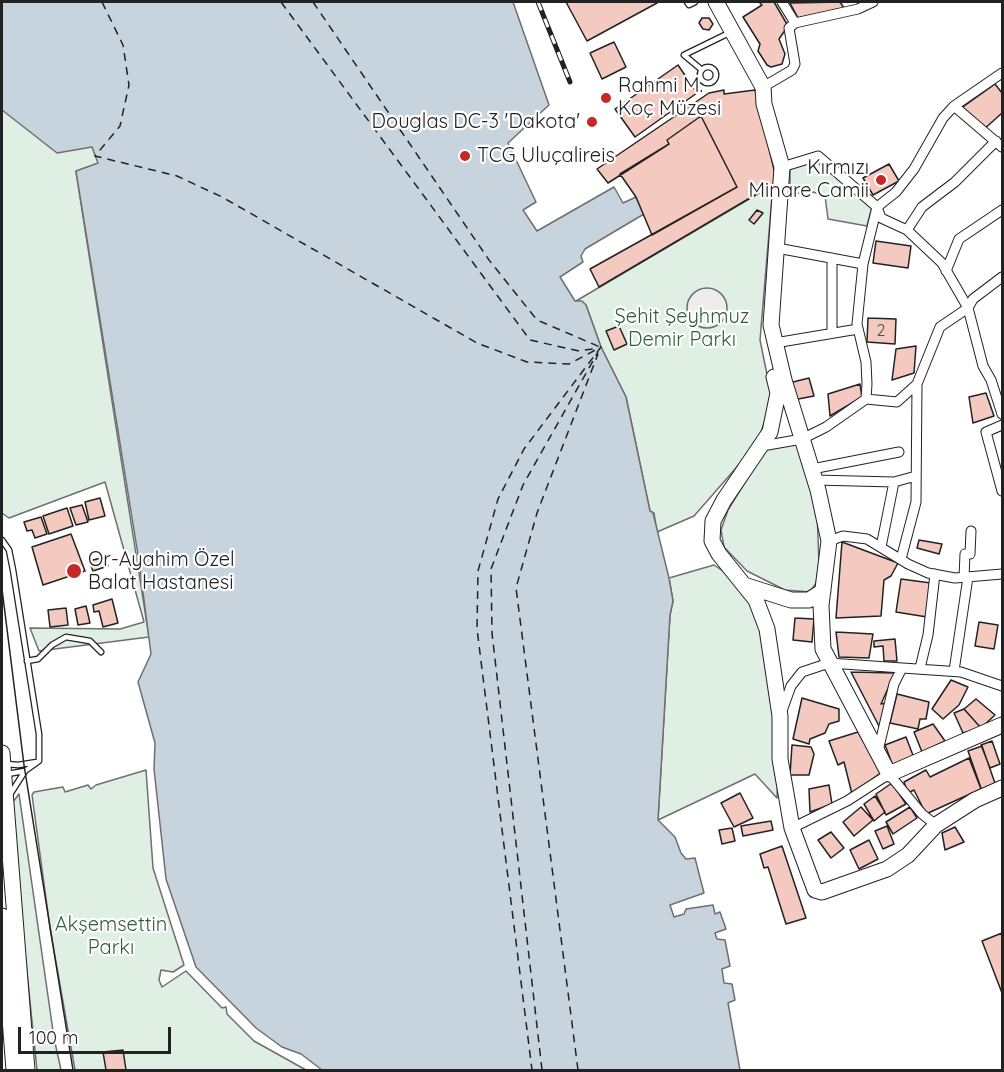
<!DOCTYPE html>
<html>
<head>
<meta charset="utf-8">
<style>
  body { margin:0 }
  #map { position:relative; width:1004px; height:1072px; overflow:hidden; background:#fff; font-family:Quicksand,sans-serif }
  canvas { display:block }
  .frame { position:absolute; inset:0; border:3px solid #222; pointer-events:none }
  .scale { position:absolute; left:18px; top:1027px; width:153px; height:27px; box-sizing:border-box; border:3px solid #222; border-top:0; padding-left:8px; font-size:18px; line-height:21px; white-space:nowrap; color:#222; -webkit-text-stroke:4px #fff; paint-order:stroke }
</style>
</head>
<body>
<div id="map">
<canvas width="1004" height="1072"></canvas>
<div class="frame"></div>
<div class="scale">100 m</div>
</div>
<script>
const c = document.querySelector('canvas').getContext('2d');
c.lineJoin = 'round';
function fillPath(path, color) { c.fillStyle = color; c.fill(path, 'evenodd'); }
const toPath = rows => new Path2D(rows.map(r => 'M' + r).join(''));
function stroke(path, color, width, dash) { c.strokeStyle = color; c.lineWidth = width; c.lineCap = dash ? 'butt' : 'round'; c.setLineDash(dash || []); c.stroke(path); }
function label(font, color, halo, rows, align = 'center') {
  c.font = font + ' Quicksand,sans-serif'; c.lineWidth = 4.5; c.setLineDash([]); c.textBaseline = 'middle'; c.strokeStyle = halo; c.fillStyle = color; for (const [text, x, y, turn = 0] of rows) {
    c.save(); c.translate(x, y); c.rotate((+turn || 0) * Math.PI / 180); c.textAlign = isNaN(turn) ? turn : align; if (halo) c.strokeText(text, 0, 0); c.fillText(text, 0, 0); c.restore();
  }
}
const green = toPath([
  [2,110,92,147,99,163,76,172,149,637,39,651,30,628,120,629,144,622,105,482,9,518,2,513,2,110],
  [815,161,821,162,872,207,867,226,828,219,825,196,813,192,790,194,790,170,795,164,815,161],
  [773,185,760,340,772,399,757,444,694,516,657,532,654,513,650,511,626,397,601,347,586,305,576,301,773,185],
  [798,440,817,510,819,564,816,583,810,592,785,590,747,571,724,547,721,530,728,510,768,445,798,440],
  [714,565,744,585,756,600,780,716,777,798,755,774,658,820,670,615,673,601,669,578,714,565],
  [146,770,153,868,184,965,173,972,161,970,159,980,162,987,186,971,222,1008,226,1007,227,1014,254,1041,306,1070,75,1070,50,928,32,795,34,792,63,787,65,792,88,785,91,789,96,785,146,770],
  [19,794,54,1038,61,1070,37,1070,10,806,19,794]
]);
const parking = toPath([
  '687 308a20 20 0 1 1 40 0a20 20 0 1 1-40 0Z'
]);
const water = toPath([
  [2,2,513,2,549,105,508,143,536,202,523,210,537,231,614,187,623,203,636,197,644,214,585,249,581,256,583,262,560,277,575,301,582,301,586,305,601,347,626,397,650,511,653,513,669,578,673,601,670,615,658,820,675,837,681,853,686,859,695,858,704,893,670,905,674,917,684,914,686,909,713,905,715,914,720,912,726,929,715,933,717,939,725,940,730,966,722,969,724,983,732,984,735,1000,728,1003,740,1070,322,1070,301,1054,282,1047,256,1028,196,967,166,879,154,769,155,743,138,682,151,654,139,561,76,171,98,163,92,147,57,153,2,110,2,2]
]);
const ferry = toPath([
  [102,2,123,45,129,85,120,126,95,156,177,176,222,197,477,343,527,362,569,364,601,347,524,449,498,499,478,571,477,629,532,1070],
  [281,2,530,340,579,351,599,348],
  [313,2,489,260,537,320,600,347],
  [542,1070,492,633,491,569,523,485,598,352],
  [578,1070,516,588,537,513,598,354]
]);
const building = toPath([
  [566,2,657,2,657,3,587,41,566,2],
  [759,2,774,2,788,26,779,39,785,54,782,64,771,67,767,65,758,51,760,44,743,17,762,5,759,2],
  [840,2,844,8,798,18,790,3,840,2],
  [702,18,709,18,713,24,709,30,703,29,699,23,702,18],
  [614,42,626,67,602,79,590,53,614,42],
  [678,65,697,93,635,137,615,109,678,65],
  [995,84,1002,93,1002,113,982,131,960,109,995,84],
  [724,90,724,94,755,90,777,182,599,287,590,269,737,187,701,116,667,140,669,144,608,183,597,169,709,93,724,90],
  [701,116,737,187,652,235,636,197,620,174,669,144,667,140,701,116],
  [889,164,899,181,873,195,863,178,889,164],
  [757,210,763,213,754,224,749,220,757,210],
  [876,241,911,246,908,268,873,263,876,241],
  [868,318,896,319,895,344,867,342,868,318],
  [619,326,627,344,614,350,606,331,619,326],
  [916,346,914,373,892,380,896,349,916,346],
  [809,378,814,396,793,400,789,383,809,378],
  [860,384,862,397,830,416,828,394,860,384],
  [986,393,994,416,973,423,969,397,986,393],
  [100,498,105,516,89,520,85,502,100,498],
  [82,505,88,522,76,525,70,508,82,505],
  [67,508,73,526,49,534,43,516,67,508],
  [41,517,47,534,35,538,32,530,27,531,24,522,41,517],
  [71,534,85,571,43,585,32,547,71,534],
  [919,540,942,544,939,554,917,548,919,540],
  [842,542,898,563,891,576,884,580,881,616,836,618,842,542],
  [105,557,108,566,93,571,89,561,105,557],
  [901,579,931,583,927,617,896,612,901,579],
  [112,599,118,623,103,627,99,611,94,612,93,605,112,599],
  [86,606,90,623,78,625,75,609,86,606],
  [66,608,68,625,50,627,48,610,66,608],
  [795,618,814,619,812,642,793,640,795,618],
  [979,622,998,625,994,649,975,646,979,622],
  [836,632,873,634,869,658,839,657,836,632],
  [895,639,897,661,884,661,883,646,874,647,874,641,895,639],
  [851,672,895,673,881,704,886,703,880,728,851,672],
  [951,680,968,687,959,705,943,719,932,709,951,680],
  [897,694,929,702,926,719,920,719,918,729,890,723,897,694],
  [802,698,839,709,839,721,829,724,825,733,810,739,809,744,793,739,802,698],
  [976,699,995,715,981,728,964,709,976,699],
  [964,709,981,728,963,733,954,713,964,709],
  [933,724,945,741,922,752,914,732,933,724],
  [858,732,863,741,878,757,882,772,852,794,844,762,838,765,829,741,858,732],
  [906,737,914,758,893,766,885,745,906,737],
  [992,741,1000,764,990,768,981,745,992,741],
  [792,745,811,747,814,754,809,775,790,775,792,745],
  [982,746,996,786,982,791,968,751,982,746],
  [969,758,981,789,926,814,914,790,908,793,904,782,926,770,930,777,969,758],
  [892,783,906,804,886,815,876,794,892,783],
  [829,785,832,804,810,812,809,789,829,785],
  [740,793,753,818,734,827,721,803,740,793],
  [875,796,885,812,874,821,864,804,875,796],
  [861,807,873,820,854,836,843,822,861,807],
  [910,807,917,818,893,834,886,822,910,807],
  [771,821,773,830,743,836,741,826,771,821],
  [887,826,894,844,883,849,875,831,887,826],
  [955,827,964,842,945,850,942,833,955,827],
  [732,828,735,841,722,844,719,830,732,828],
  [831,832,844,848,831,858,818,840,831,832],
  [869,840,878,859,859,869,850,850,869,840],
  [782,846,806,918,786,924,768,867,764,868,760,854,782,846],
  [1002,933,1002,993,982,941,1002,933],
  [123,1050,126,1070,106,1070,103,1052,123,1050]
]);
const service = toPath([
  [687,2,689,5,695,2],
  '700 75a8 8 0 1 1 16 0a8 8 0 1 1-16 0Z',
  [702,70,684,55,729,33],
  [2,540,9,550,13,570,39,734,39,761,25,771,7,774],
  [27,661,38,659,52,645,66,637,90,641,101,652],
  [7,764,18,765,37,762],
  [9,796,25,771]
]);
const minor = toPath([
  [782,2,795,23],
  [1002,73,954,106,943,118,914,169,896,192,877,207,881,218,907,230,942,263,968,308,983,366,991,380,1002,414],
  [763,87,792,70,795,64,789,28,795,23,858,9,873,2],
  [954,106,1002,147],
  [907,230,922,207,955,182,996,141],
  [777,248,863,264],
  [946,271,959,239,1002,210],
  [832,332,832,258],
  [775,343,858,329],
  [866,399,897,402,917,384,940,327,968,308,973,299,1002,277],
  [1002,425,986,432,1002,491],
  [762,446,802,439,826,427,866,399,867,384,866,362,857,324,863,264,877,207,818,156,782,167],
  [812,469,899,452],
  [815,480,894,482,916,476],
  [829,541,843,536,867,539,908,564,928,573,955,578,1002,574],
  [881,547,894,482],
  [901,559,916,502,917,384],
  [964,577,965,554,970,554,971,531],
  [920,668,928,635,935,574],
  [954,671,968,577],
  [782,711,791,686,802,672,829,663,961,672,1002,686],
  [878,751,894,684,902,668],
  [792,828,847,801,889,774,922,814,936,825]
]);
const primary = toPath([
  [716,2,763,87,764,104,782,167,771,325,784,380,818,490,829,541,821,605,823,649,889,774,1002,725],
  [774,377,778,393,770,432,724,500,713,521,712,541,719,554,756,600,767,629,780,716,780,759,792,828,815,890,822,892,887,869,908,855,936,825,975,800,1002,788],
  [744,585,791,600,809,600,823,591],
  [2,753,27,1070],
  [2,916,14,1070]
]);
const tram = toPath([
  [2,589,24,765,73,1070]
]);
const rail = toPath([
  [538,2,570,82]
]);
const markers = [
  [606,98,6,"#c62828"],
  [592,122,6,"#c62828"],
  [465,156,6,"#c62828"],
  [881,180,6,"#c62828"],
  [74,571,8,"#c62828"]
];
const numberNames = [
  ["2",881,331]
];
const poiNames = [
  ["Rahmi M.",618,86],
  ["Koç Müzesi",618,109],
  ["Douglas DC-3 'Dakota'",580,122,"right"],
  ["TCG Uluçalireis",477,156],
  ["Kırmızı",869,168,"right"],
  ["Minare Camii",869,191,"right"],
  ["Or-Ayahim Özel",88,560],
  ["Balat Hastanesi",88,583]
];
const parkNames = [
  ["Şehit Şeyhmuz",682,317],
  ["Demir Parkı",682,340],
  ["Akşemsettin",111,925],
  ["Parkı",111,948]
];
fillPath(green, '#e0efe3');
stroke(green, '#6f6f6f', 1.5);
fillPath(parking, '#ededed');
stroke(parking, '#6f6f6f', 1.5);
fillPath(water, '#c7d3dd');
stroke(water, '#6f6f6f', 1.5);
stroke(ferry, '#222', 1.5, [8, 6]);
fillPath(building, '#f3c9c0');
stroke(building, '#222', 1.5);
stroke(service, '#222', 7);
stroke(minor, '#222', 11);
stroke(primary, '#222', 17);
stroke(service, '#fff', 4.5);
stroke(minor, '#fff', 9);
stroke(primary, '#fff', 15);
stroke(tram, '#222', 1.5);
stroke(rail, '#222', 5);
stroke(rail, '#fff', 3, [9]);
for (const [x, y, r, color] of markers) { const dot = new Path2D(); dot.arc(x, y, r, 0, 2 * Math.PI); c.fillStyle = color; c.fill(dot); stroke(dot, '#fff', 2); }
label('16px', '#564c4a', null, numberNames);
label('20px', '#222', '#fff', poiNames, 'left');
label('20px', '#2f5e38', '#fff', parkNames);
</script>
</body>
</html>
